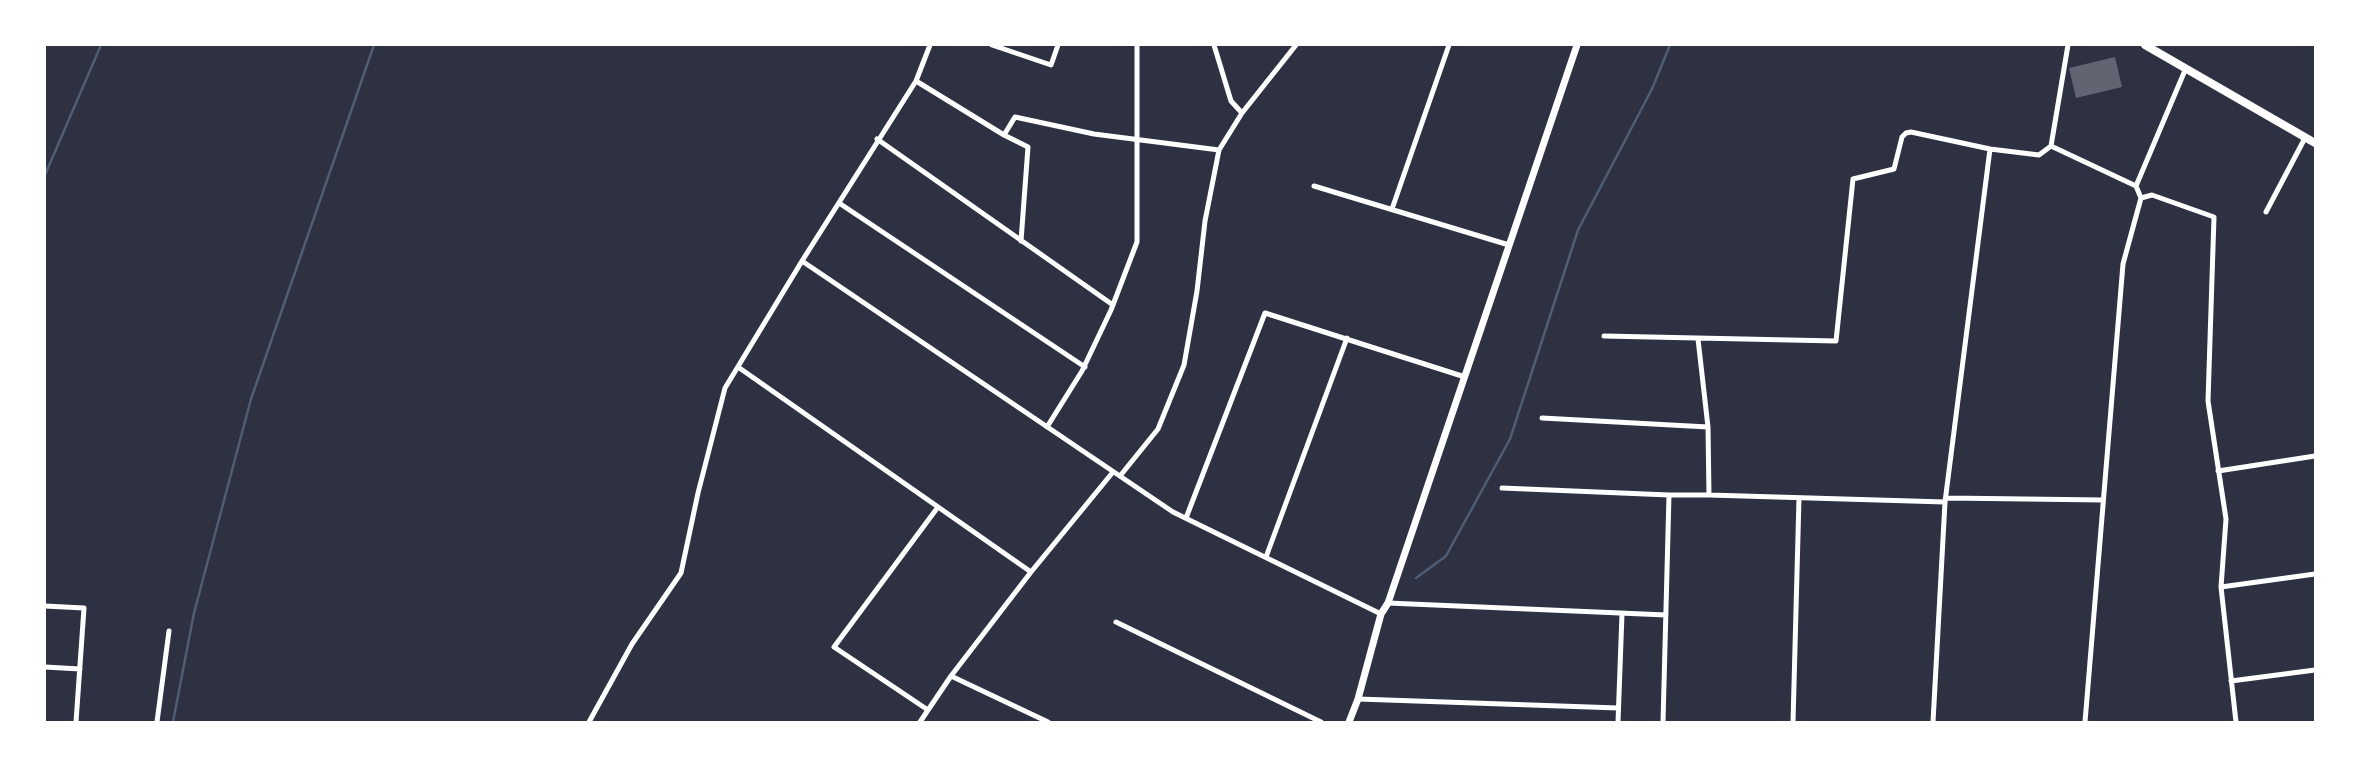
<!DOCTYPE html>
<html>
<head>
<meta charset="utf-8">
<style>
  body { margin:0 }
  #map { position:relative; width:2360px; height:767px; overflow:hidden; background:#2d3142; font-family:"PT Sans Narrow",sans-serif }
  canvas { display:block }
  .frame { position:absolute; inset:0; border:46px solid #fff; pointer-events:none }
</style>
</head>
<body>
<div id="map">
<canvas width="2360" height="767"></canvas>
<div class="frame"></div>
</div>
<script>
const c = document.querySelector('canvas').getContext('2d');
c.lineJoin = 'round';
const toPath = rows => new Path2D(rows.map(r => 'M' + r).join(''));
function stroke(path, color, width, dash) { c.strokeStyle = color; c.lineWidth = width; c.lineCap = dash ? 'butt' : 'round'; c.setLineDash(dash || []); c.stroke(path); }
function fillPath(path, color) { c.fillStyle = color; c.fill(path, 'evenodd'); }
const stream = toPath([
  [45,175,101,45],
  [1416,578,1446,556,1510,439,1578,230,1652,89,1670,45],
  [173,722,194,613,251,399,374,45]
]);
const building = toPath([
  [2115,57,2122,87,2076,98,2069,68]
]);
const minor = toPath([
  [992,45,1051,65,1058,45],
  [1214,45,1231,101,1242,113],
  [916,81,1004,135,1028,147,1021,241],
  [1004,135,1015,117,1094,134,1219,150],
  [877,139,1113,305],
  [2051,146,2068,45],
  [1314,186,1509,245],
  [2136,186,2186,68],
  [2141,198,2152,195,2214,217,2208,401,2226,519,2221,587,2236,722],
  [839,203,1085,367],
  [1392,209,1449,45],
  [2266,212,2305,138],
  [802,261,1173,512,1381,614],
  [1604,336,1836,341,1853,179,1894,169,1902,137,1906,133,1911,132,1990,149,2039,155,2051,146,2136,186,2141,198],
  [1698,339,1708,427,1709,495],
  [738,367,1031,572],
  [1542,418,1708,427],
  [1047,427,1082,371,1111,310,1137,242,1137,45],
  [2218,471,2315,456],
  [1120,476,1158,429,1184,365,1197,291,1205,221,1219,150,1242,113,1296,45],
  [1502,488,1669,495,1709,495,1945,502],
  [1947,498,2103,500],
  [1186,518,1265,313,1465,377],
  [1266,557,1347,338],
  [2221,587,2315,574],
  [1388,603,1666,615],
  [45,606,84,608,76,722],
  [1116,622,1321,722],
  [45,667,80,669],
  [951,676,1048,722],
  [2231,681,2315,670],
  [1358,699,1618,708],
  [928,710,834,647,938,507],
  [157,722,169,631],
  [589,722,632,644,681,573,698,493,725,388,802,261,916,81,930,45],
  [920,722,951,676,1031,572,1113,472],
  [1618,722,1622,614],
  [1663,722,1669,495],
  [1793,722,1799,498],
  [1933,722,1945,502,1990,149],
  [2085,722,2123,264,2141,198]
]);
const secondary = toPath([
  [1349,722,1358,699,1381,614,1388,603,1577,45]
]);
const trunk = toPath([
  [2145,45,2315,143]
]);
stroke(stream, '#4f5d75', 2.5);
fillPath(building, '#626471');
stroke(minor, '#fff', 5);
stroke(secondary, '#fff', 7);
stroke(trunk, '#fff', 8);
</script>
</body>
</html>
